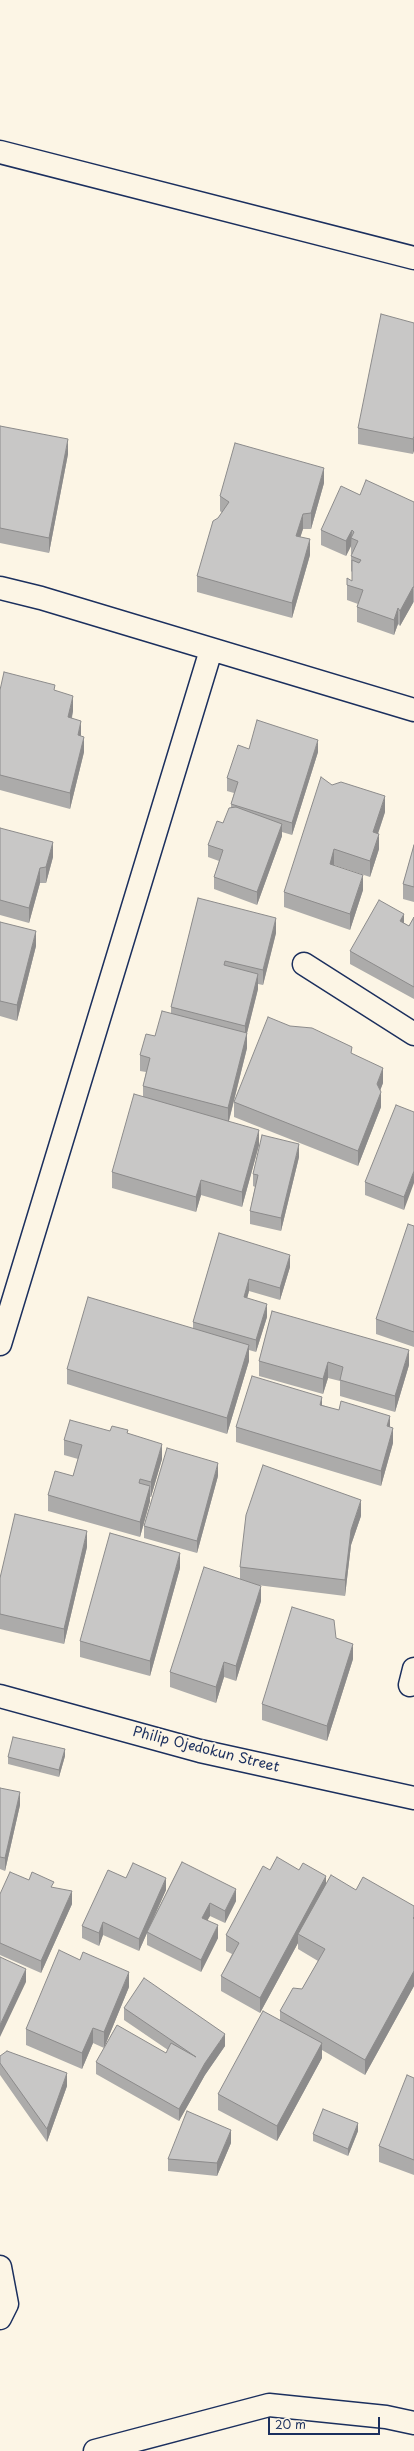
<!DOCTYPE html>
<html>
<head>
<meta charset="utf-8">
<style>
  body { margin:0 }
  #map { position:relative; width:414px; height:2451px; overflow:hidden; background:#fcf5e5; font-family:"Playpen Sans",sans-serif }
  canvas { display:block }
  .scale { position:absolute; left:268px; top:2417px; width:112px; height:18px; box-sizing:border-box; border:2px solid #1b2f5e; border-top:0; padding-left:5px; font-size:12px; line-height:14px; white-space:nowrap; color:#1b2f5e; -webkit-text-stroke:3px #fcf5e5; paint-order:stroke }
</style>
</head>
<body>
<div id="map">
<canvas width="414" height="2451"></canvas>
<div class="scale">20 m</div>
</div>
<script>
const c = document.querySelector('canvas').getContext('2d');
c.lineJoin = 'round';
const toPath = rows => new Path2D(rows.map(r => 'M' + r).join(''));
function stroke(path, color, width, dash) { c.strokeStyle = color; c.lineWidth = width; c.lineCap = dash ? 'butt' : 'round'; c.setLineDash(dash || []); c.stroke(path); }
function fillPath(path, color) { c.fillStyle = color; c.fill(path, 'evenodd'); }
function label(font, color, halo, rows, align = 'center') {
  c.font = font + ' "Playpen Sans",sans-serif'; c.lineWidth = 4; c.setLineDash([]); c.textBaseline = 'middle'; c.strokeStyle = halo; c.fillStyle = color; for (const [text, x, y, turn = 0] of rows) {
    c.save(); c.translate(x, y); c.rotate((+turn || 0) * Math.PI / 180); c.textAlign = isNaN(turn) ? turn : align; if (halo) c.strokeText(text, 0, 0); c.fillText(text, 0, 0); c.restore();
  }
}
const minor = toPath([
  [0,152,414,258],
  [0,588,41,598,414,710],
  [304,964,414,1034],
  [0,1344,211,650],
  [410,1685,414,1669],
  [0,1696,200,1751,414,1798],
  [0,2267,7,2304,0,2318],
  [95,2451,269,2405,386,2417,414,2423]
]);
const wall = toPath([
  [414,323,413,454,358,444,358,428],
  [0,426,68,454,49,553,0,543],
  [324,483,311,529,303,529,300,537,310,555,292,618,197,592,197,576,218,518,222,513,220,511,220,496],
  [360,495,414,502,414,602,413,603,400,626,398,624,394,635,357,622,357,607,358,604,347,600,347,578,352,581,352,572,351,571,351,556,352,554,351,554,351,546,346,556,321,545,321,530],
  [0,690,55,691,73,711,72,718,81,736,84,752,70,809,0,790],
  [249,749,318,752,292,835,282,832,282,836,257,905,214,889,214,877,219,861,208,857,208,845,223,823,231,807,231,804,234,793,227,791,227,778],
  [332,785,385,812,378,834,379,849,370,877,334,865,363,890,350,930,284,907,284,892],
  [0,828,53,857,46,883,40,883,29,923,0,915],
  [414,845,414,902,403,899,403,884],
  [198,898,276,933,263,985,258,984,258,989,247,1033,247,1048,229,1121,259,1145,242,1207,201,1195,196,1212,112,1188,112,1172,143,1096,143,1086,146,1072,140,1071,140,1055,155,1036,171,1013,171,1007],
  [414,917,414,999,350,964,350,951,404,923,409,926],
  [0,922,36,946,17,1021,0,1016],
  [352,1054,383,1083,380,1090,381,1107,358,1166,234,1117,234,1102],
  [414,1112,404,1210,365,1195,365,1182],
  [299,1157,281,1231,250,1224,250,1211,255,1187,253,1186,253,1174],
  [414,1226,414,1347,376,1334,376,1319],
  [219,1233,290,1267,280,1300,249,1291,247,1298,267,1317,256,1352,249,1350,249,1361,227,1434,67,1384,67,1369,193,1328,193,1322],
  [272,1311,409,1365,395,1412,340,1396,340,1381,328,1378,323,1394,259,1376,259,1361],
  [322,1405,390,1427,393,1443,381,1486,236,1442,236,1427],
  [110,1431,128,1434,162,1459,151,1497,150,1497,150,1501,140,1537,48,1511,48,1495,73,1476,78,1459,64,1455,64,1440],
  [218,1476,197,1553,144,1538,144,1526],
  [361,1516,351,1545,345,1596,257,1585,261,1601,236,1681,224,1677,216,1703,170,1687,170,1672,240,1579,240,1567],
  [87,1547,64,1644,0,1629,0,1578],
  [180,1568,150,1676,80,1657,80,1641],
  [336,1638,353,1659,327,1741,262,1720,262,1704],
  [65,1756,59,1777,8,1764,8,1757],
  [0,1788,20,1805,5,1871,0,1869],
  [182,1862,236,1901,225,1923,210,1916,207,1920,218,1938,201,1972,147,1945,147,1933,139,1951,103,1935,99,1946,82,1938,82,1926,126,1878,166,1890,150,1925],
  [270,1870,326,1885,356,1890,414,1906,414,1986,365,2075,322,2050,322,2058,277,2141,218,2110,218,2094,280,2020,280,2011,302,1989,318,1961,298,1949,298,1943,260,2013,221,1991,221,1976,232,1954,226,1951,226,1935],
  [29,1880,54,1888,72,1904,41,1973,0,1955,0,1894],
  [129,1987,104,2048,93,2043,82,2069,26,2045,26,2029],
  [124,2008,225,2046,205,2075,179,2121,96,2074,96,2062,166,2053,168,2050,124,2020],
  [0,2056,67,2086,47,2142,0,2075],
  [414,2078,414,2175,379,2162,379,2146],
  [358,2131,348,2156,313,2141,313,2134],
  [231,2143,217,2176,168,2171,168,2159]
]);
const shadedWall = toPath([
  [414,436,414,451,413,454,413,439],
  [68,439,68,454,49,553,49,538],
  [324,468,324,483,311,529,311,513],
  [303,514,303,529,296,551,296,536],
  [352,530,351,546,346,556,346,541],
  [310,539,310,555,292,618,292,603],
  [413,587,413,603,400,626,400,611],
  [398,608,398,624,394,635,394,620],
  [73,696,73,711,68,733,68,717],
  [81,721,81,736,78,735],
  [84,737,84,752,70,809,70,793],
  [318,740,318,752,292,835,292,823],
  [385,796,385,812,373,848,373,832],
  [282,824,282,836,257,905,257,892],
  [379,834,379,849,370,877,370,861],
  [53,842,53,857,46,883,46,867],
  [334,849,334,865,330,879,330,864],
  [40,868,40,883,29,923,29,908],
  [363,875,363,890,350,930,350,914],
  [404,914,404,927,400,921],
  [276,918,276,933,263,985,263,970],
  [36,931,36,946,17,1021,17,1005],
  [258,974,258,989,245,1041,245,1026],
  [247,1033,247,1048,228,1124,228,1108],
  [383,1068,383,1083,377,1099,377,1084],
  [381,1092,381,1107,358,1166,358,1151],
  [259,1130,259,1145,242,1207,242,1192],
  [299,1144,299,1157,281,1231,281,1218],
  [414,1171,414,1183,404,1210,404,1197],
  [201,1180,201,1195,196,1212,196,1197],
  [290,1255,290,1267,280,1300,280,1288],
  [249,1279,249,1291,244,1310,244,1297],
  [267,1304,267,1317,256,1352,256,1340],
  [249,1345,249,1361,227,1434,227,1418],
  [409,1350,409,1365,395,1412,395,1396],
  [328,1362,328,1378,323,1394,323,1379],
  [322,1397,322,1412,320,1405],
  [390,1416,390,1431,387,1426],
  [393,1428,393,1443,381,1486,381,1471],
  [162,1444,162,1459,151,1497,151,1482],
  [218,1463,218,1476,197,1553,197,1541],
  [150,1486,150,1501,140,1537,140,1522],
  [361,1500,361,1516,351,1545,345,1596,345,1580,351,1530],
  [87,1531,87,1547,64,1644,64,1629],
  [180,1553,180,1568,150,1676,150,1661],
  [261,1586,261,1601,236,1681,236,1666],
  [353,1644,353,1659,327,1741,327,1726],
  [224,1662,224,1677,216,1703,216,1687],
  [65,1749,65,1756,59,1777,59,1770],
  [20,1792,20,1805,5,1871,5,1858],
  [326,1876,326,1892,298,1934,298,1943,260,2013,260,1998],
  [166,1878,166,1890,139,1951,139,1939],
  [236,1889,236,1901,225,1923,225,1911],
  [72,1891,72,1904,41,1973,41,1961],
  [210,1903,210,1916,202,1930,202,1918],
  [103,1922,103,1935,99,1946,99,1933],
  [218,1925,218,1938,201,1972,201,1960],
  [26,1969,26,1982,0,2037,0,2025],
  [414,1971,414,1986,365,2075,365,2060],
  [129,1972,129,1987,104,2048,104,2032],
  [93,2028,93,2043,82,2069,82,2053],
  [225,2034,225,2046,205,2075,179,2121,179,2109,205,2063],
  [322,2043,322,2058,277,2141,277,2126],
  [67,2073,67,2086,47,2142,47,2129],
  [358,2123,358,2131,348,2156,348,2149],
  [231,2130,231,2143,217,2176,217,2163]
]);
const building = toPath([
  [381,314,414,323,414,436,413,439,358,428,381,314],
  [0,426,68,439,49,538,0,528,0,426],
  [235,443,324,468,311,513,303,514,296,536,310,539,292,603,197,576,213,521,218,518,229,502,220,496,235,443],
  [366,480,414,502,414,587,413,587,400,611,398,608,394,620,357,607,363,590,347,585,347,578,352,581,352,560,359,563,361,560,351,556,358,541,351,538,354,532,352,530,346,541,321,530,341,486,360,495,366,480],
  [4,672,55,685,54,690,73,696,68,717,81,721,78,735,84,737,70,793,0,775,0,690,4,672],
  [257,720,318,740,292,823,231,804,238,782,227,778,238,745,249,749,257,720],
  [321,777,332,785,341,782,385,796,373,832,379,834,370,861,334,849,330,864,363,875,350,914,284,892,321,777],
  [236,807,282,824,257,892,214,877,223,850,208,845,217,821,223,823,229,808,236,807],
  [0,828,53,842,46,867,40,868,29,908,0,900,0,828],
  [414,845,414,887,403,884,414,845],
  [198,898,276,918,263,970,225,961,224,965,258,974,245,1026,171,1007,198,898],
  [379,900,404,914,400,921,409,926,414,917,414,987,350,951,379,900],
  [0,922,36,931,17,1005,0,1001,0,922],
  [162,1011,247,1033,228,1108,143,1086,150,1058,140,1055,146,1034,155,1036,162,1011],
  [268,1017,290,1026,312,1028,352,1047,351,1053,383,1068,377,1084,381,1092,358,1151,234,1102,268,1017],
  [134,1094,259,1130,242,1192,201,1180,196,1197,112,1172,134,1094],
  [396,1105,414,1112,414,1171,404,1197,365,1182,396,1105],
  [262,1135,299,1144,281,1218,250,1211,258,1175,253,1174,262,1135],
  [408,1224,414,1226,414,1332,376,1319,408,1224],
  [219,1233,290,1255,280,1288,249,1279,244,1297,267,1304,256,1340,193,1322,219,1233],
  [88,1297,249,1345,227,1418,67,1369,88,1297],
  [272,1311,409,1350,395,1396,340,1380,343,1367,328,1362,323,1379,259,1361,272,1311],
  [252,1376,322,1397,320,1405,339,1410,341,1401,390,1416,387,1426,393,1428,381,1471,236,1427,252,1376],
  [70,1420,110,1431,112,1426,128,1430,127,1433,162,1444,151,1482,140,1479,139,1483,150,1486,140,1522,48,1495,55,1471,73,1476,82,1445,64,1440,70,1420],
  [167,1448,218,1463,197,1541,144,1526,167,1448],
  [263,1465,361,1500,351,1530,345,1580,240,1567,246,1515,263,1465],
  [15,1514,87,1531,64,1629,0,1614,0,1578,15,1514],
  [110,1533,180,1553,150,1661,80,1641,110,1533],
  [204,1567,261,1586,236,1666,224,1662,216,1687,170,1672,204,1567],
  [292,1607,334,1620,336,1638,353,1644,327,1726,262,1704,292,1607],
  [13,1737,65,1749,59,1770,8,1757,13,1737],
  [0,1788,20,1792,5,1858,0,1857,0,1788],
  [277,1857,299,1870,303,1863,326,1876,260,1998,221,1976,239,1943,226,1935,263,1866,270,1870,277,1857],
  [182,1862,236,1889,225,1911,210,1903,202,1918,218,1925,201,1960,147,1932,182,1862],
  [133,1863,166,1878,139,1939,103,1922,99,1933,82,1926,108,1870,126,1878,133,1863],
  [10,1872,29,1880,32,1872,54,1882,51,1887,72,1891,41,1961,0,1943,0,1894,10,1872],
  [331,1875,356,1890,363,1877,414,1906,414,1917,413,1918,414,1919,414,1971,365,2060,280,2011,293,1988,302,1989,325,1949,298,1934,331,1875],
  [59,1950,80,1960,83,1952,129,1972,104,2032,93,2028,82,2053,26,2029,59,1950],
  [0,1957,26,1969,0,2025,0,1957],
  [144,1978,225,2034,205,2063,179,2109,96,2062,117,2025,166,2053,171,2043,196,2057,124,2008,144,1978],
  [263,2011,322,2043,277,2126,218,2094,263,2011],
  [7,2051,67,2073,47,2129,0,2063,0,2056,7,2051],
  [407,2075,414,2078,414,2160,379,2146,407,2075],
  [323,2109,358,2123,348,2149,313,2134,323,2109],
  [187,2111,231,2130,217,2163,168,2159,187,2111]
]);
const streetNames = [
  ["Philip Ojedokun Street",206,1750,14]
];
stroke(minor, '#1b2f5e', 25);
stroke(minor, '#fcf5e5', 22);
fillPath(wall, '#acabaa');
fillPath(shadedWall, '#8c8b8b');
fillPath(building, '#c8c7c6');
stroke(building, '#8c8b8b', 1);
label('14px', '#1b2f5e', '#fcf5e5', streetNames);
</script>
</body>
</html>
